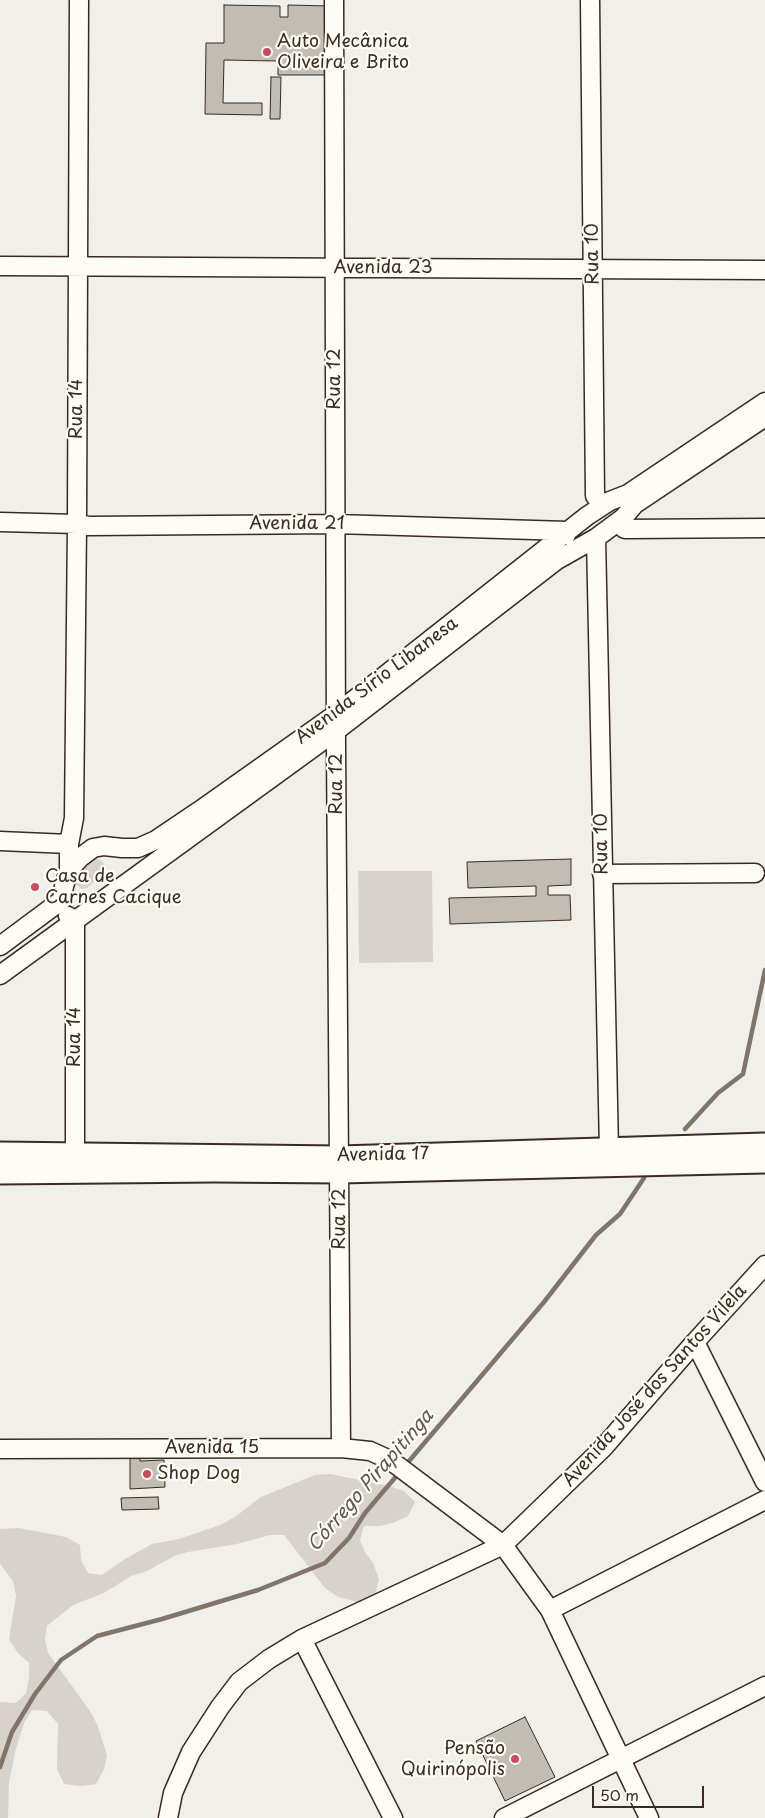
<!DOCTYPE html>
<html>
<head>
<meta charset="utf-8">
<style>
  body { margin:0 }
  #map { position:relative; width:765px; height:1818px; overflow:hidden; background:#f1efea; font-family:"Playpen Sans",sans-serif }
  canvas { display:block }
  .scale { position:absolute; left:592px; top:1786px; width:112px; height:22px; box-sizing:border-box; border:2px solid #3b2a1e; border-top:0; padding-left:6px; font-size:15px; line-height:18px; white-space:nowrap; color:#3b2a1e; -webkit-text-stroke:4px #fdfcf7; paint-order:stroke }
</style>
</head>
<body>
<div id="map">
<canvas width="765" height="1818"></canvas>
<div class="scale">50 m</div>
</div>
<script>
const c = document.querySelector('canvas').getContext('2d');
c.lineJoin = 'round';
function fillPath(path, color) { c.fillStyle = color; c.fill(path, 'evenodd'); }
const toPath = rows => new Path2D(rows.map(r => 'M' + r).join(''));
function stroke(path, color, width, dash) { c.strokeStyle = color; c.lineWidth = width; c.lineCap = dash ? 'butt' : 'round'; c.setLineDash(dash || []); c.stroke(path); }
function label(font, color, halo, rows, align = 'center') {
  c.font = font + ' "Playpen Sans",sans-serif'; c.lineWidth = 4.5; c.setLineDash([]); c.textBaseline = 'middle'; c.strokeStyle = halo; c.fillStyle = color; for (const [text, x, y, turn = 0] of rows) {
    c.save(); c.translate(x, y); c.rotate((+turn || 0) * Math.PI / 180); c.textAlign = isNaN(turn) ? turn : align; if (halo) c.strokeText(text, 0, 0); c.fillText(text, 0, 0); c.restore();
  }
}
const green = toPath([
  [92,857,100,860,104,864,106,871,103,875,87,888,82,889,73,882,72,874],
  [358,871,432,871,433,962,359,963],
  [330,1474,389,1486,404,1491,415,1502,408,1516,395,1522,380,1526,364,1526,360,1540,365,1552,373,1563,379,1579,376,1592,366,1604,338,1597,325,1588,284,1535,270,1535,237,1544,188,1552,174,1556,147,1571,131,1576,104,1593,73,1605,47,1626,45,1639,48,1653,90,1711,97,1724,107,1755,104,1769,96,1784,81,1786,64,1784,57,1769,58,1724,47,1711,32,1710,24,1723,15,1752,9,1783,8,1818,0,1818,0,1702,16,1703,26,1693,29,1678,29,1663,18,1653,9,1639,16,1596,13,1581,0,1564,0,1529,19,1528,66,1537,80,1545,81,1560,88,1573,102,1575,125,1559,152,1544,179,1539,220,1525,235,1517,261,1497,315,1475]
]);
const stream = toPath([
  [685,1129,718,1093,743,1074,765,970],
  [404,1467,544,1302,596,1235,620,1214,644,1178],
  [0,1767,12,1732,35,1694,61,1660,97,1636,162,1619,258,1590,325,1563,349,1538,365,1513,399,1473]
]);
const building = toPath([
  [224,5,280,6,280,17,288,17,288,5,329,6,328,75,278,75,278,61,224,60,223,103,262,103,262,115,205,114,206,43,224,43,224,5],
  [271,77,281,77,280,119,270,119,271,77],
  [571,859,571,885,548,886,548,895,570,895,571,920,450,924,449,898,536,896,536,886,468,888,467,862,571,859],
  [140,1454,140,1461,164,1460,165,1487,130,1489,130,1455,140,1454],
  [158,1497,159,1509,122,1510,121,1498,158,1497],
  [525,1717,555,1777,505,1801,476,1741,525,1717]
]);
const minor = toPath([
  [334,0,336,746,341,1448],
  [590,0,595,496,603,505],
  [0,266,765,270],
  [0,522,77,524,89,526,336,524,567,531,566,535],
  [617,523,625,529,765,528],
  [596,538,609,1150],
  [0,841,69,844],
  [69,870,69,844,74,818,77,524,79,0],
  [602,874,755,873],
  [68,916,75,920,75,1154],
  [0,946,62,900,64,886,69,870,81,857,93,848,104,846,122,848,138,848,156,840,199,811,336,714,587,516,610,501,628,494,765,402],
  [0,975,336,731,557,560,596,538,623,518,635,504,765,417],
  [695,1342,765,1482],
  [0,1449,341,1448,370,1451,390,1460,503,1545,550,1610,649,1818],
  [550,1610,765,1500],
  [302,1639,393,1818],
  [168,1818,173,1793,191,1752,220,1707,239,1682,269,1659,302,1639,503,1545,603,1448,695,1342,765,1265],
  [504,1818,765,1686]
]);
const major = toPath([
  [0,1153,340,1157,765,1144],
  [0,1173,214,1171,340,1172,765,1162]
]);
const markers = [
  [267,52,5,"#d1495b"],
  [35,887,5,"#d1495b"],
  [147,1474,5,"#d1495b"],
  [515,1759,5,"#d1495b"]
];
const poiNames = [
  ["Auto Mecânica",277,42],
  ["Oliveira e Brito",277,63],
  ["Casa de",45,877],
  ["Carnes Cacique",45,898],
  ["Shop Dog",157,1474],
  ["Pensão",505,1749,"right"],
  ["Quirinópolis",505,1770,"right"]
];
const streetNames = [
  ["Rua 10",593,254,-91],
  ["Avenida 23",383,268],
  ["Rua 12",335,379,-90],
  ["Rua 14",77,409,-90],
  ["Avenida 21",297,524],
  ["Avenida Sírio Libanesa",377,681,-37],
  ["Rua 12",337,784,-90],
  ["Rua 10",602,844,-91],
  ["Rua 14",75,1037,-90],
  ["Avenida 17",383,1155,-1],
  ["Rua 12",340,1219,-90],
  ["Avenida José dos Santos Vilela",655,1386,-48],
  ["Avenida 15",212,1448]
];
const waterNames = [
  ["Córrego Pirapitinga",371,1481,-49]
];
fillPath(green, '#d7d2cc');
stroke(stream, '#80746b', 4.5);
fillPath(building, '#c1bcb4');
stroke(building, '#3b2a1e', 1);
stroke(minor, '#3b2a1e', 21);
stroke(major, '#3b2a1e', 25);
stroke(minor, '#fdfcf7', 18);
stroke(major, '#fdfcf7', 21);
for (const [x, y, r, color] of markers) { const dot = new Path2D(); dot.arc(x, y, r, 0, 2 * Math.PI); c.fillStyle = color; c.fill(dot); stroke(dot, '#fdfcf7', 2); }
label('18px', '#3b2a1e', '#fdfcf7', poiNames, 'left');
label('18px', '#3b2a1e', '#fdfcf7', streetNames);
label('italic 19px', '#63554b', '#fdfcf7', waterNames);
</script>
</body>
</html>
